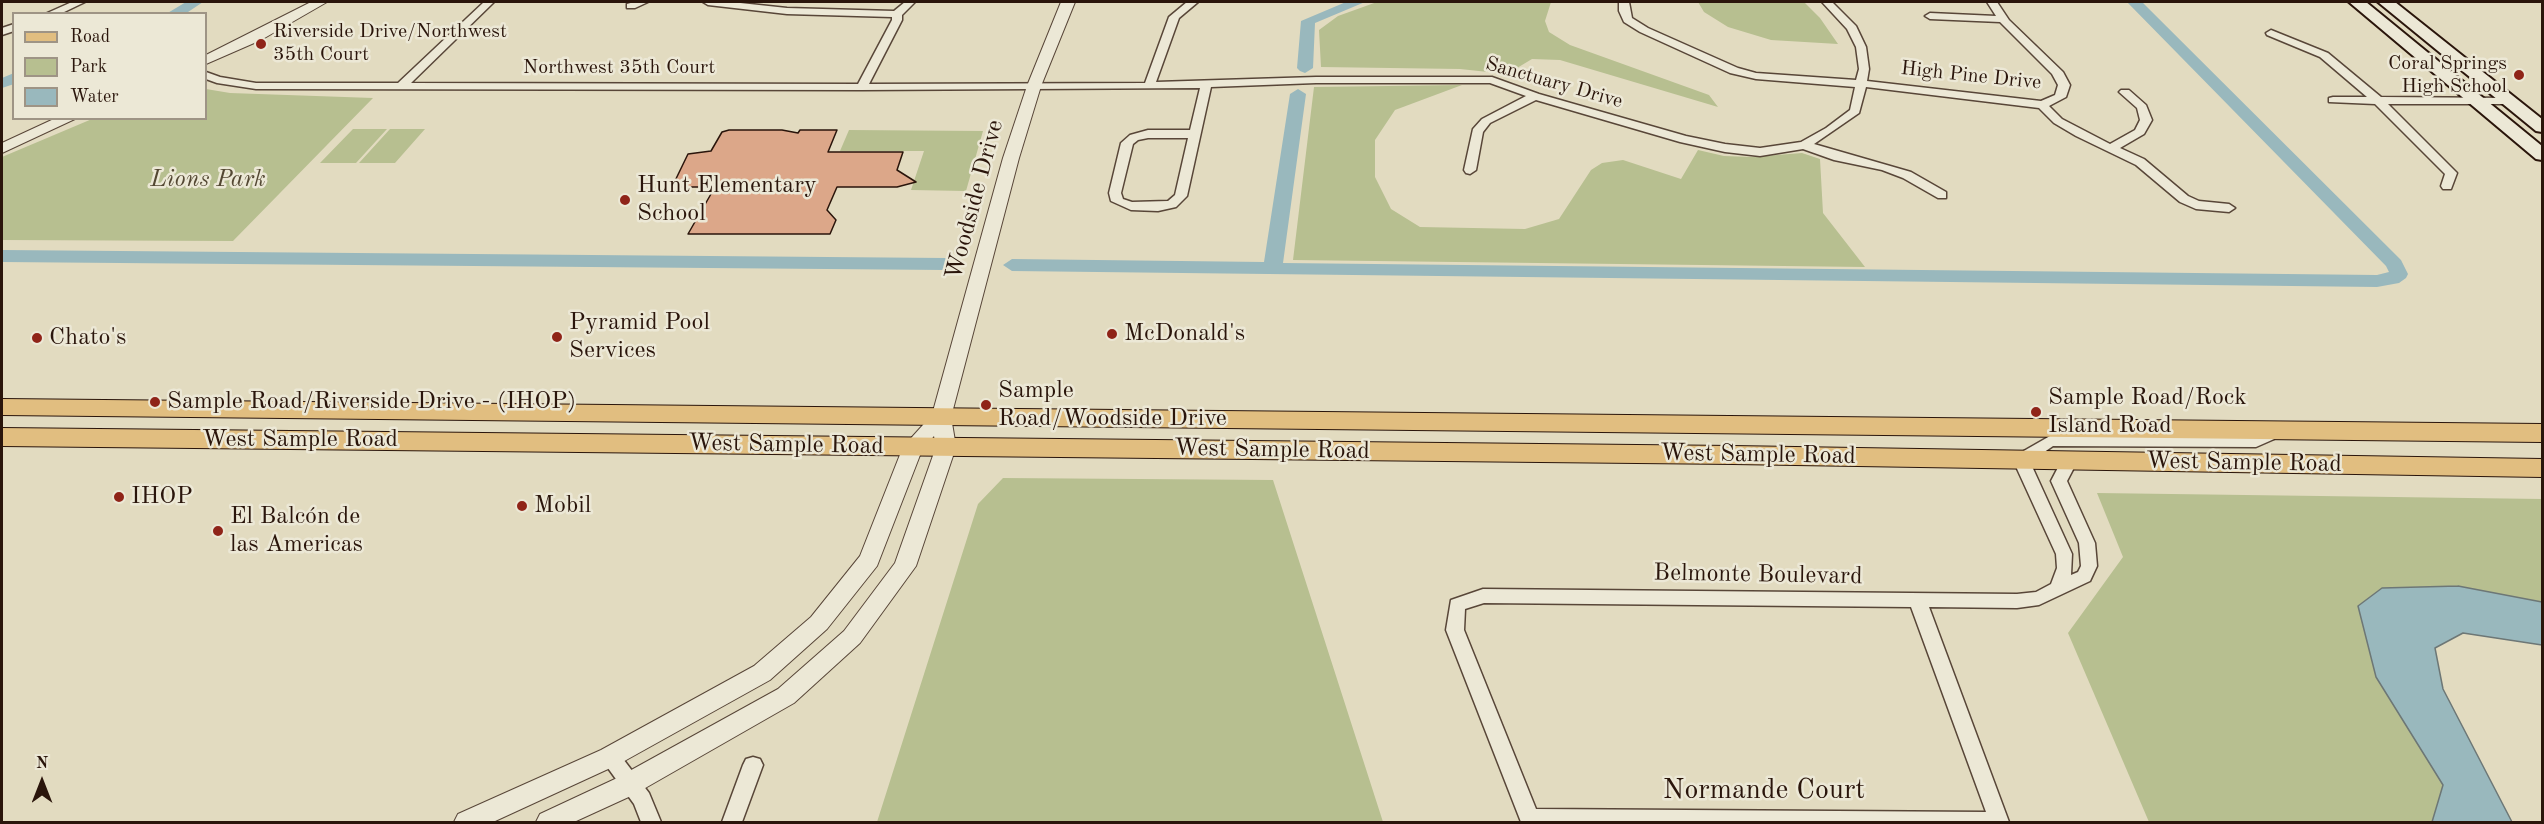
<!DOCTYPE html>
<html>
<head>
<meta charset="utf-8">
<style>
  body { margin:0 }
  #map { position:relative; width:2544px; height:824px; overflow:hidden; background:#e2dbc0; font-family:"Old Standard TT",serif }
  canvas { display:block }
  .frame { position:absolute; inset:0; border:3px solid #2a150b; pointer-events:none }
  .legend { position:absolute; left:12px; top:12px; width:195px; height:108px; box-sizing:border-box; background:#ece8d6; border:2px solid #9e9485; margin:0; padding:8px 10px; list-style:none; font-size:18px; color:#2a150b }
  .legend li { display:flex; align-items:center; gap:12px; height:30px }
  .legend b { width:30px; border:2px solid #9e9485 }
  .north { position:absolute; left:12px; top:752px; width:60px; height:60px; -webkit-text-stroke:4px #ece8d6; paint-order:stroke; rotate:0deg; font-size:16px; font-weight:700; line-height:24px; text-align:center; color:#2a150b }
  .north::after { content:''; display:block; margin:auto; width:21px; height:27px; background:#2a150b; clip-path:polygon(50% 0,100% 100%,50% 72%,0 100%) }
</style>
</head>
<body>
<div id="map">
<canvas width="2544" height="824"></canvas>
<div class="frame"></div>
<ul class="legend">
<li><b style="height:8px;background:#e1be80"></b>Road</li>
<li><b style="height:16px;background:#b7bf90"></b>Park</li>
<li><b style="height:16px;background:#99b8bd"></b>Water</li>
</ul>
<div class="north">N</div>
</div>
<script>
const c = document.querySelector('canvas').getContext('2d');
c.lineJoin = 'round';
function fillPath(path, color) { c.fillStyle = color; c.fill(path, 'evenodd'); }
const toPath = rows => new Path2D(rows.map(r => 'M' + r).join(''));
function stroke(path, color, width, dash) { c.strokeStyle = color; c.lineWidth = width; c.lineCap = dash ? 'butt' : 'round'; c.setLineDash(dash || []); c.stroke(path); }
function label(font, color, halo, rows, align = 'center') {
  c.font = font + ' "Old Standard TT",serif'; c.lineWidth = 5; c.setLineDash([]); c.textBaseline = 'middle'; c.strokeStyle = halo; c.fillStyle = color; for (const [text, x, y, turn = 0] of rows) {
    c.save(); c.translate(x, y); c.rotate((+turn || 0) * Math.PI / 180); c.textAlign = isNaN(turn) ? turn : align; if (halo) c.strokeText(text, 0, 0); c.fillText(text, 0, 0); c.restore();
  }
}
const green = toPath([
  [1377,2,1551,2,1545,21,1549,32,1570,45,1709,95,1718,107,1560,60,1532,59,1507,74,1460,69,1321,67,1319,30,1338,16],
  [1698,2,1804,2,1820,18,1838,44,1771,40,1728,27,1704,12],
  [1462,85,1395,110,1375,140,1375,177,1391,209,1420,227,1525,229,1559,219,1591,170,1602,163,1623,160,1681,179,1698,150,1724,156,1752,157,1802,153,1820,159,1823,213,1865,267,1293,260,1314,87],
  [206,89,230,93,373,98,233,241,2,240,2,157,92,119,206,118],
  [353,129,387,129,356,163,320,163],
  [390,129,425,129,395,163,359,163],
  [849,130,983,131,966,191,911,190,924,151,840,151],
  [1003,478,1273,480,1383,822,877,822,978,504],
  [2097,493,2542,499,2542,645,2463,633,2435,648,2443,689,2512,822,2149,822,2068,633,2123,557]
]);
const water = toPath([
  [2458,586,2542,602,2542,645,2463,633,2435,648,2443,689,2512,822,2432,822,2443,785,2376,677,2358,606,2382,588,2458,586]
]);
const canal = toPath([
  [186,2,203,2,185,14,166,14,186,2],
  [1346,2,1365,2,1315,23,1313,68,1305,73,1300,71,1297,68,1301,21,1346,2],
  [2127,2,2142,2,2401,260,2408,274,2406,278,2399,283,2377,287,1012,271,1003,265,1012,259,1264,262,1290,94,1298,89,1306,94,1283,263,2377,275,2389,272,2386,266,2127,2],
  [14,73,14,84,2,88,2,78,14,73],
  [2,250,945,258,954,264,945,270,2,262,2,250]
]);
const building = toPath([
  [729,130,782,130,798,133,800,130,837,130,828,152,903,152,897,170,916,182,897,187,837,187,827,210,836,220,830,234,688,234,715,187,672,187,688,154,711,151,722,132,729,130]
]);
const minor = toPath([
  [72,2,85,2,60,14,45,14,72,2],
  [484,2,494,2,411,83,858,84,892,20,892,17,787,14,708,5,703,2,731,2,787,8,894,11,905,2,915,2,902,15,902,20,869,84,1145,83,1169,17,1187,2,1198,2,1179,18,1156,82,1316,77,1492,77,1539,94,1686,136,1725,144,1760,148,1801,142,1826,128,1850,110,1855,87,1756,79,1730,73,1640,32,1624,22,1619,11,1619,2,1629,2,1632,18,1648,28,1738,68,1756,73,1856,80,1859,69,1856,47,1847,29,1822,2,1832,2,1856,26,1866,47,1869,69,1867,81,2041,101,2055,95,2058,85,2052,74,2000,22,1930,19,1925,16,1930,13,1996,16,1987,2,1997,2,2009,20,2063,72,2070,85,2066,97,2049,106,2062,119,2110,144,2135,130,2140,120,2137,108,2119,92,2121,90,2129,90,2146,105,2152,120,2144,134,2120,148,2144,159,2188,196,2199,201,2229,204,2235,208,2229,212,2196,209,2180,202,2136,165,2076,136,2054,123,2039,108,1866,87,1859,113,1814,144,1911,172,1946,192,1946,198,1938,198,1903,178,1882,170,1834,160,1803,149,1760,156,1725,152,1680,142,1536,100,1490,123,1483,132,1476,170,1470,174,1466,173,1464,170,1473,129,1482,119,1526,96,1490,83,1316,83,1211,87,1187,196,1176,207,1158,211,1131,210,1111,201,1109,193,1121,143,1130,135,1148,130,1190,130,1200,88,862,90,256,89,217,83,206,79,206,72,220,77,256,83,398,83,484,2],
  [1148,138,1188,138,1175,195,1168,201,1132,202,1123,199,1121,193,1133,144,1138,140,1148,138],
  [634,2,648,2,635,8,627,8,627,4,634,2],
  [14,24,14,31,2,35,2,28,14,24],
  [2271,30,2328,53,2381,97,2510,98,2516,101,2510,104,2388,104,2457,173,2451,189,2443,189,2441,186,2445,174,2375,104,2329,102,2329,98,2333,97,2367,97,2320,57,2267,35,2266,33,2271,30],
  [2276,427,2284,432,2281,436,2256,447,2053,446,2030,462,2072,554,2071,575,2078,572,2081,566,2079,543,2051,481,2064,456,2070,455,2078,460,2067,481,2095,543,2097,566,2090,581,2039,605,2017,608,1929,607,2009,822,1521,822,1446,630,1451,600,1483,589,2017,594,2036,592,2051,584,2057,568,2056,554,2013,460,2015,456,2050,436,2254,437,2276,427],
  [1484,603,1911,607,1986,812,1536,809,1464,630,1465,609,1484,603],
  [610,749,617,751,649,793,661,822,641,822,634,804,600,757,603,751,610,749],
  [753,757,760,759,763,765,742,822,722,822,743,765,746,759,753,757]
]);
const tertiary = toPath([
  [311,2,327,2,261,40,206,64,206,55,311,2],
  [1061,2,1075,2,1041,86,1019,158,951,417,956,447,916,566,860,643,794,703,633,795,574,822,536,822,540,814,615,779,778,689,844,631,895,563,936,447,934,436,922,450,877,566,827,629,770,680,619,764,493,822,454,822,458,814,601,750,754,666,811,617,860,556,903,447,932,415,1003,158,1027,86,1061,2],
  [56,118,77,118,2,153,2,143,56,118]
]);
const secondary = toPath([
  [2349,2,2366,2,2542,146,2542,160,2536,159,2349,2],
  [2378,2,2395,2,2542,119,2542,132,2536,131,2378,2]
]);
const primary = toPath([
  [2,399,2542,424,2542,442,2,415,2,399],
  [2,428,1733,446,2542,459,2542,477,1733,464,2,446,2,428]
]);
const markers = [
  [261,44,6,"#8f2418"],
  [2519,75,6,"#8f2418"],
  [625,200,6,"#8f2418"],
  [1112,334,6,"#8f2418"],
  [557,337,6,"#8f2418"],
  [37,338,6,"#8f2418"],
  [155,402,6,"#8f2418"],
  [986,405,6,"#8f2418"],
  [2036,412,6,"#8f2418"],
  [119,497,6,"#8f2418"],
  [522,506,6,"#8f2418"],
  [218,531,6,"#8f2418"]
];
const farPoinames = [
  ["Riverside Drive/Northwest",273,32],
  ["35th Court",273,55],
  ["Coral Springs",2507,64,"right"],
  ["High School",2507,87,"right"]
];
const farStreetnames = [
  ["Northwest 35th Court",619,68],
  ["High Pine Drive",1971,76,6],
  ["Sanctuary Drive",1554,83,16]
];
const parkNames = [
  ["Lions Park",208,180]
];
const poiNames = [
  ["Hunt Elementary",637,186],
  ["School",637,214],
  ["Pyramid Pool",569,323],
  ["Services",569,351],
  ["McDonald's",1124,334],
  ["Chato's",49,338],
  ["Sample",998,391],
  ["Road/Woodside Drive",998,419],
  ["Sample Road/Rock",2048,398],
  ["Island Road",2048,426],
  ["Sample Road/Riverside Drive - (IHOP)",167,402],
  ["IHOP",131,497],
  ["Mobil",534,506],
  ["El Balcón de",230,517],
  ["las Americas",230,545]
];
const streetNames = [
  ["Woodside Drive",975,200,-75],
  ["West Sample Road",300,440],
  ["West Sample Road",786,445,1],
  ["West Sample Road",1272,450,1],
  ["West Sample Road",1758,455,1],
  ["West Sample Road",2244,463,1],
  ["Belmonte Boulevard",1758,575,1]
];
const nearStreetnames = [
  ["Normande Court",1764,791]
];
fillPath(green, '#b7bf90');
fillPath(water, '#99b8bd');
stroke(water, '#6d7776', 1.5);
fillPath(canal, '#99b8bd');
fillPath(building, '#dca789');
stroke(building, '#2a150b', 1.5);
stroke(minor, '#584638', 3);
stroke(tertiary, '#584638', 2);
stroke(secondary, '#2a150b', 4);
stroke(primary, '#2a150b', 2);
fillPath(minor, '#ece8d6');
fillPath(tertiary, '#ece8d6');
fillPath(secondary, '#ece8d6');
fillPath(primary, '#e1be80');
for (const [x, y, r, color] of markers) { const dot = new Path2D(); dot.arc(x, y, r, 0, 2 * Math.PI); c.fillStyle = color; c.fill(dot); stroke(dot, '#ece8d6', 2); }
label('20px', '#2a150b', '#ece8d6', farPoinames, 'left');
label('20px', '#2a150b', '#ece8d6', farStreetnames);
label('italic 24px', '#544833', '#ece8d6', parkNames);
label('24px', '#2a150b', '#ece8d6', poiNames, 'left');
label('24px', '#2a150b', '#ece8d6', streetNames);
label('28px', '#2a150b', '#ece8d6', nearStreetnames);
</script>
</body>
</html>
